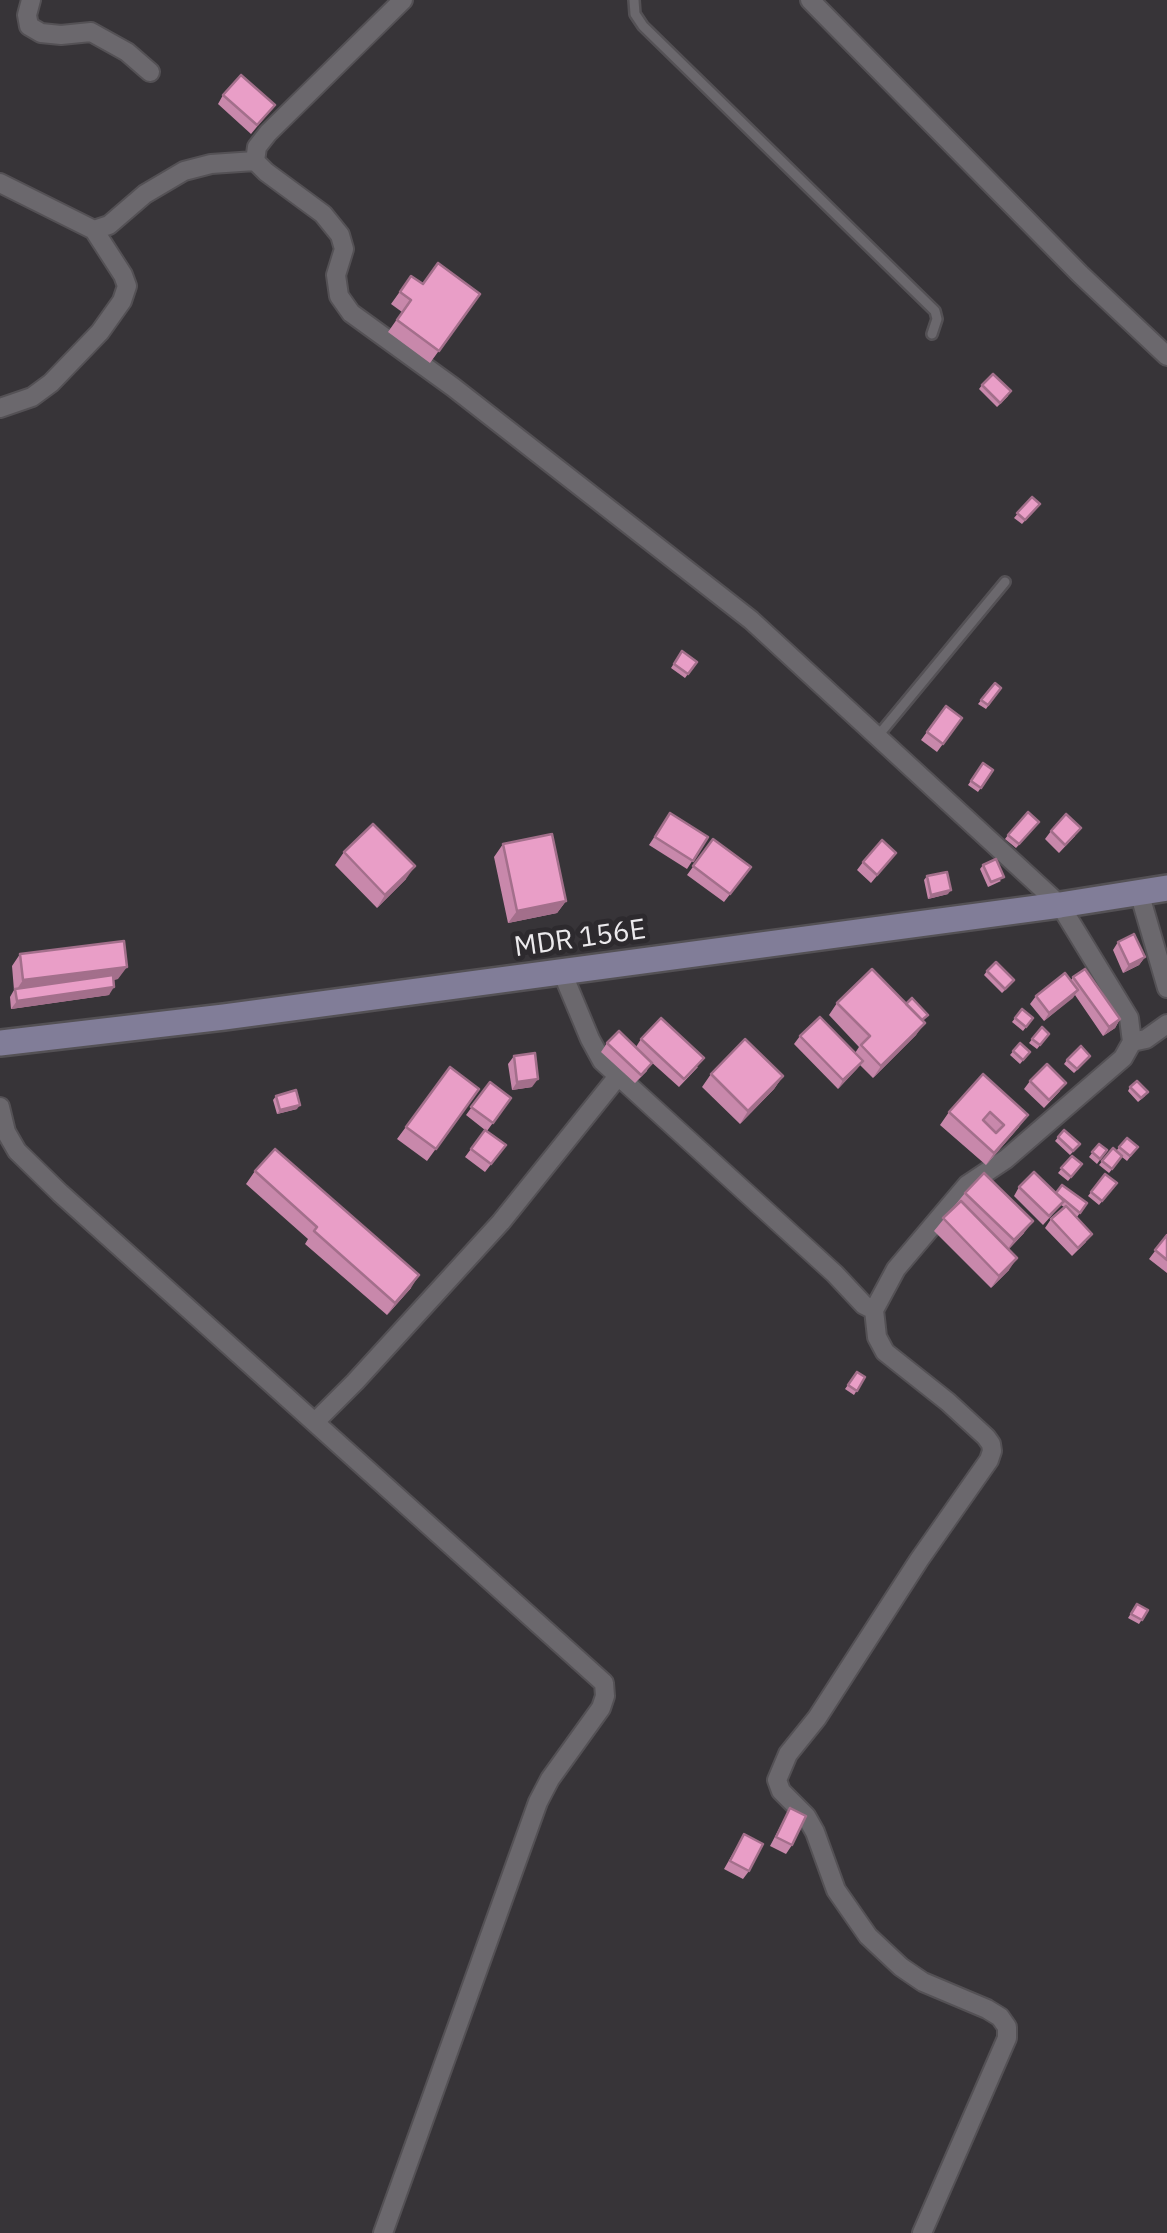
<!DOCTYPE html>
<html>
<head>
<meta charset="utf-8">
<style>
  body { margin:0 }
  canvas { display:block; background:#373438 }
</style>
</head>
<body>
<canvas width="1167" height="2233"></canvas>
<script>
const c = document.querySelector('canvas').getContext('2d');
c.lineJoin = 'round';
const toPath = rows => new Path2D(rows.map(r => 'M' + r).join(''));
function stroke(path, color, width, dash) { c.strokeStyle = color; c.lineWidth = width; c.lineCap = dash ? 'butt' : 'round'; c.setLineDash(dash || []); c.stroke(path); }
function fillPath(path, color) { c.fillStyle = color; c.fill(path, 'evenodd'); }
function label(font, color, halo, rows, align = 'center') {
  c.font = font + ' "IBM Plex Sans",sans-serif'; c.lineWidth = 10; c.setLineDash([]); c.textBaseline = 'middle'; c.strokeStyle = halo; c.fillStyle = color; for (const [text, x, y, turn = 0] of rows) {
    c.save(); c.translate(x, y); c.rotate((+turn || 0) * Math.PI / 180); c.textAlign = isNaN(turn) ? turn : align; if (halo) c.strokeText(text, 0, 0); c.fillText(text, 0, 0); c.restore();
  }
}
const lane = toPath([
  [634,0,635,14,643,26,935,311,937,319,932,334],
  [877,737,1005,582]
]);
const street = toPath([
  [31,0,27,15,29,26,41,33,61,35,91,32,127,52,150,72],
  [403,0,268,133,257,147,255,161,266,172,323,214,340,235,344,249,336,275,339,296,351,313,453,387,751,620,1060,905,1129,1018,1132,1042,1123,1058,1006,1159,967,1185,896,1269,874,1310,864,1305,835,1274,602,1061,590,1039,562,972],
  [810,0,1080,274,1167,356],
  [0,183,94,230,109,225,145,194,184,171,211,164,255,161],
  [0,408,32,397,51,383,100,332,122,301,127,286,123,275,94,230],
  [1139,892,1167,988],
  [1132,1042,1146,1039,1167,1024],
  [0,1107,6,1132,17,1151,60,1193,604,1683,605,1696,601,1708,550,1779,538,1802,383,2233],
  [874,1310,877,1337,885,1352,948,1402,986,1437,991,1444,992,1451,989,1460,919,1560,817,1718,788,1754,777,1780,781,1791,806,1816,815,1832,836,1890,868,1936,901,1967,923,1982,987,2009,1000,2017,1007,2027,1007,2038,922,2233],
  [315,1422,355,1382,501,1222,619,1075]
]);
const secondary = toPath([
  [0,1043,224,1017,1060,905,1167,888]
]);
const wall = toPath([
  [223,95,275,105,251,134,218,104],
  [411,276,423,284,480,294,430,363,388,332,402,312,391,304],
  [982,385,1008,396,997,407,979,389],
  [1032,497,1040,504,1022,524,1014,518],
  [682,651,697,662,685,678,671,668],
  [995,683,1001,688,986,709,978,704],
  [946,706,962,718,937,752,921,740],
  [983,763,993,770,978,792,968,785],
  [670,813,708,837,687,869,649,845],
  [1036,826,1016,848,1005,839,1008,835],
  [1051,831,1075,836,1059,853,1045,839],
  [713,839,751,867,724,902,687,875],
  [503,844,566,901,557,913,508,923,494,857],
  [344,852,406,879,377,908,335,865],
  [896,853,871,883,857,870,863,862],
  [983,865,1001,881,988,887,980,869],
  [927,876,948,894,928,899,924,880],
  [1118,942,1145,957,1139,965,1123,973,1113,950],
  [20,954,118,979,113,980,109,995,11,1009,10,997,14,990,12,966],
  [987,971,1011,984,1002,993,984,975],
  [1073,977,1120,1019,1115,1028,1103,1036,1075,995,1044,1021,1030,1004,1036,996,1071,980],
  [837,1003,923,1021,916,1035,873,1078,860,1065,838,1089,794,1044,800,1036,855,1053,859,1047,829,1015],
  [1022,1009,1033,1018,1023,1031,1012,1022],
  [1042,1027,1049,1034,1037,1049,1029,1043],
  [641,1039,698,1067,679,1087,649,1060,647,1071,635,1083,601,1052,607,1043,636,1047],
  [1020,1043,1030,1052,1020,1064,1010,1055],
  [514,1056,532,1087,512,1090,508,1064],
  [1067,1060,1087,1060,1074,1073,1064,1064],
  [450,1067,479,1089,427,1161,397,1139],
  [711,1074,783,1076,774,1089,740,1124,702,1087],
  [983,1074,1019,1127,986,1165,940,1125,949,1112],
  [1030,1081,1060,1091,1044,1108,1024,1089],
  [490,1082,511,1098,487,1131,506,1145,485,1172,465,1157,485,1130,466,1115],
  [1130,1087,1145,1096,1138,1102,1128,1091],
  [276,1096,297,1109,277,1114,273,1100],
  [1064,1130,1080,1144,1070,1155,1055,1141],
  [1127,1138,1138,1147,1127,1161,1122,1157,1109,1173,1099,1165,1113,1148,1116,1151],
  [1099,1144,1107,1150,1097,1164,1089,1157],
  [1072,1156,1082,1164,1068,1181,1058,1173],
  [255,1171,411,1288,387,1315,305,1244,308,1239,246,1184],
  [1105,1174,1117,1183,1099,1205,1088,1196],
  [1019,1187,1056,1193,1087,1203,1077,1217,1074,1214,1086,1242,1072,1256,1045,1228,1051,1219,1064,1207,1061,1205,1043,1225,1014,1196],
  [965,1193,1024,1233,1009,1249,1009,1270,991,1288,934,1231],
  [1167,1235,1167,1273,1149,1259],
  [857,1372,865,1377,854,1395,845,1389],
  [1137,1604,1148,1610,1139,1624,1128,1618],
  [790,1808,792,1845,786,1854,770,1846],
  [744,1834,749,1871,743,1879,724,1869]
]);
const shadedWall = toPath([
  [415,866,406,879,377,908,385,895],
  [951,890,948,894,928,899,931,895],
  [566,901,557,913,508,923,517,911],
  [1145,957,1139,965,1123,973,1129,965],
  [127,967,118,979,15,992,23,980],
  [114,987,109,995,11,1009,17,1001],
  [1078,990,1073,998,1044,1021,1049,1013],
  [1120,1019,1115,1028,1103,1036,1109,1027],
  [925,1023,916,1035,873,1078,881,1066],
  [863,1061,857,1069,838,1089,843,1080],
  [783,1076,774,1089,740,1124,748,1111],
  [538,1079,532,1087,512,1090,517,1082],
  [300,1105,297,1109,277,1114,280,1110],
  [1028,1115,1019,1127,986,1165,994,1153],
  [1033,1221,1024,1233,1005,1253,1014,1240],
  [1017,1258,1009,1270,991,1288,999,1276],
  [419,1275,411,1288,387,1315,395,1303]
]);
const building = toPath([
  [241,75,275,105,257,125,223,95,241,75],
  [438,263,480,294,439,351,397,320,411,300,400,292,411,276,423,284,438,263],
  [993,374,1011,391,1000,403,982,385,993,374],
  [1032,497,1040,504,1025,520,1017,513,1032,497],
  [682,651,697,662,688,674,674,664,682,651],
  [995,683,1001,688,988,705,981,700,995,683],
  [946,706,962,718,943,744,927,732,946,706],
  [983,763,993,770,981,788,971,781,983,763],
  [1028,812,1039,822,1019,844,1008,835,1028,812],
  [670,813,708,837,693,861,655,837,670,813],
  [1066,814,1081,828,1065,845,1051,831,1066,814],
  [373,824,415,866,385,895,344,852,373,824],
  [552,834,566,901,517,911,503,844,552,834],
  [713,839,751,867,730,894,693,866,713,839],
  [882,840,896,853,877,875,863,862,882,840],
  [996,859,1004,877,991,882,983,865,996,859],
  [947,872,951,890,931,895,927,876,947,872],
  [1134,934,1145,957,1129,965,1118,942,1134,934],
  [124,941,127,967,23,980,20,954,124,941],
  [996,962,1014,980,1005,989,987,971,996,962],
  [872,969,925,1023,881,1066,861,1045,870,1036,837,1003,872,969],
  [1085,969,1120,1019,1109,1027,1073,977,1085,969],
  [1065,973,1078,990,1049,1013,1036,996,1065,973],
  [113,975,114,987,17,1001,15,989,113,975],
  [912,998,928,1015,922,1020,906,1004,912,998],
  [1022,1009,1033,1018,1026,1027,1015,1018,1022,1009],
  [820,1017,863,1061,843,1080,800,1036,820,1017],
  [661,1018,704,1058,684,1079,641,1039,661,1018],
  [1042,1027,1049,1034,1040,1045,1032,1039,1042,1027],
  [619,1031,652,1063,641,1075,607,1043,619,1031],
  [745,1039,783,1076,748,1111,711,1074,745,1039],
  [1020,1043,1030,1052,1023,1060,1013,1051,1020,1043],
  [1081,1046,1090,1056,1077,1069,1067,1060,1081,1046],
  [535,1053,538,1079,517,1082,514,1056,535,1053],
  [1047,1064,1066,1083,1049,1100,1030,1081,1047,1064],
  [450,1067,479,1089,436,1149,406,1127,450,1067],
  [983,1074,1028,1115,994,1153,949,1112,983,1074],
  [990,1112,1004,1125,996,1133,983,1120,990,1112],
  [1137,1081,1148,1092,1141,1098,1130,1087,1137,1081],
  [490,1082,511,1098,493,1123,471,1107,490,1082],
  [296,1090,300,1105,280,1110,276,1096,296,1090],
  [485,1130,506,1145,491,1164,471,1149,485,1130],
  [1064,1130,1080,1144,1073,1151,1058,1137,1064,1130],
  [1127,1138,1138,1147,1130,1156,1119,1147,1127,1138],
  [1099,1144,1107,1150,1100,1159,1092,1152,1099,1144],
  [1113,1148,1122,1156,1112,1169,1102,1161,1113,1148],
  [275,1149,419,1275,395,1303,314,1231,317,1227,255,1171,275,1149],
  [1072,1156,1082,1164,1071,1177,1061,1168,1072,1156],
  [1034,1172,1064,1201,1049,1216,1019,1187,1034,1172],
  [984,1173,1033,1221,1014,1240,965,1193,984,1173],
  [1105,1174,1117,1183,1102,1201,1091,1192,1105,1174],
  [1062,1185,1087,1203,1080,1213,1056,1193,1062,1185],
  [961,1201,1017,1258,999,1276,943,1218,961,1201],
  [1066,1206,1092,1234,1078,1248,1051,1219,1066,1206],
  [1167,1235,1167,1260,1155,1250,1167,1235],
  [857,1372,865,1377,857,1391,848,1385,857,1372],
  [1137,1604,1148,1610,1142,1620,1131,1614,1137,1604],
  [790,1808,806,1816,792,1845,776,1837,790,1808],
  [744,1834,763,1844,749,1871,730,1861,744,1834]
]);
const streetNames = [
  ["MDR 156E",580,939,-8]
];
stroke(lane, '#545155', 14);
stroke(street, '#545155', 22);
stroke(secondary, '#545155', 30);
stroke(lane, '#6b686d', 9);
stroke(street, '#6b686d', 18);
stroke(secondary, '#817d98', 25);
fillPath(wall, '#c888ab');
fillPath(shadedWall, '#a36f8b');
fillPath(building, '#e99ec7');
stroke(building, '#a36f8b', 2.5);
label('28px', '#eceaed', '#2d2a2e', streetNames);
</script>
</body>
</html>
